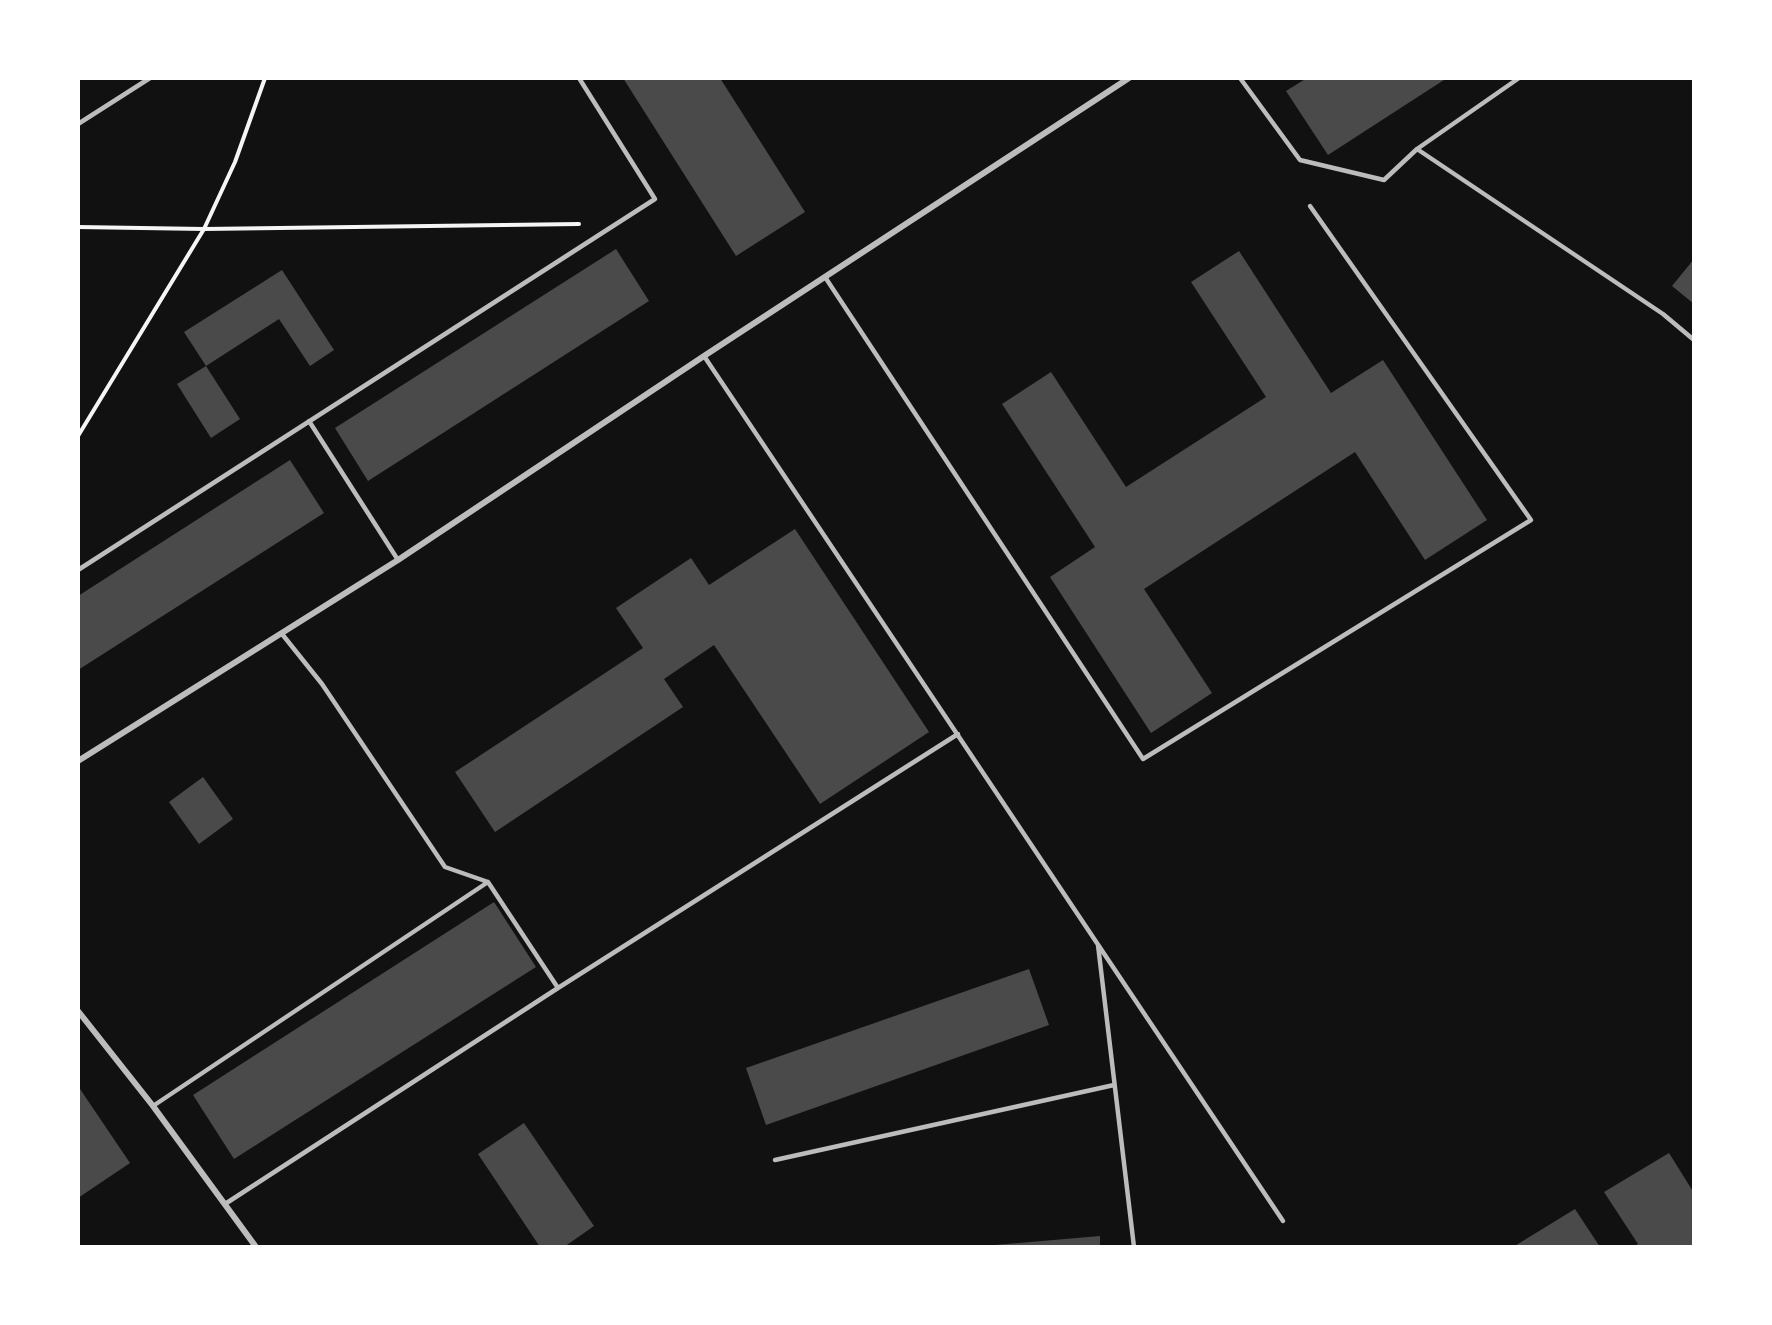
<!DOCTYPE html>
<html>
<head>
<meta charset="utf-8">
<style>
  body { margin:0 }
  #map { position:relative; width:1772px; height:1325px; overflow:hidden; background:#111; font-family:"Noto Sans",sans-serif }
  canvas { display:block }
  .frame { position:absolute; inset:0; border:80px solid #fff; pointer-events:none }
</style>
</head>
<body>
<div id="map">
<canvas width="1772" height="1325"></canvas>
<div class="frame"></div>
</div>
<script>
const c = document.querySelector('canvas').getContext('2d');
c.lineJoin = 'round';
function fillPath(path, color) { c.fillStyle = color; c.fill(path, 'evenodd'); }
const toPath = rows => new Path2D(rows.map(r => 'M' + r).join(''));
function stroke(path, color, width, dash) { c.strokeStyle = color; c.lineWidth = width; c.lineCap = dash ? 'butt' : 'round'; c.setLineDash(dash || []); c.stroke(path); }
const building = toPath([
  [623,78,720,78,805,212,736,256],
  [1307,78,1447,78,1328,155,1286,91],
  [616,249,649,301,368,481,335,428],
  [1239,251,1331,393,1383,360,1487,520,1425,560,1355,452,1144,589,1212,693,1151,733,1050,577,1095,547,1002,404,1051,372,1126,487,1266,397,1191,282],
  [1694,259,1694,304,1672,286],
  [282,270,334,350,310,366,279,319,206,366,184,332],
  [206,366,240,419,211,438,177,384],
  [290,460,324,513,78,670,78,596],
  [795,529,929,732,820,804,714,645,664,679,683,707,495,832,455,772,643,648,616,608,691,558,709,585],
  [203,777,233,819,199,844,169,802],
  [494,902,536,967,234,1159,193,1095],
  [1029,969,1049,1025,766,1125,746,1068],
  [78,1086,130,1163,78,1198],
  [524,1123,594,1226,564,1247,540,1247,478,1154],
  [1669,1153,1694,1193,1694,1247,1633,1247,1638,1244,1604,1192],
  [1575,1209,1600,1247,1513,1247],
  [1100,1236,1100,1247,995,1247,995,1245]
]);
const path = toPath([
  [78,227,204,229,579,224],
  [78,436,204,229,235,162,265,78]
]);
const service = toPath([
  [1240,78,1300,160,1384,180,1417,149,1519,78],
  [78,124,150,78],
  [1417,149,1663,314,1694,340],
  [825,277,1143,759,1531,520,1310,206],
  [704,356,1283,1221],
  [309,421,398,560],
  [78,570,655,199,579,78],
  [1098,945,1134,1247],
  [558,988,958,734],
  [153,1106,488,882],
  [775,1160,1114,1085],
  [225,1204,558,988,488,882,445,867,322,684,282,634]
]);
const minor = toPath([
  [78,761,398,560,704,356,1129,78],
  [78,1011,153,1106,256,1247]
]);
fillPath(building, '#4a4a4a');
stroke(path, '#f5f5f5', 4);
stroke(service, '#bcbcbc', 4.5);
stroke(minor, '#bcbcbc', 6);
</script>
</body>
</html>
